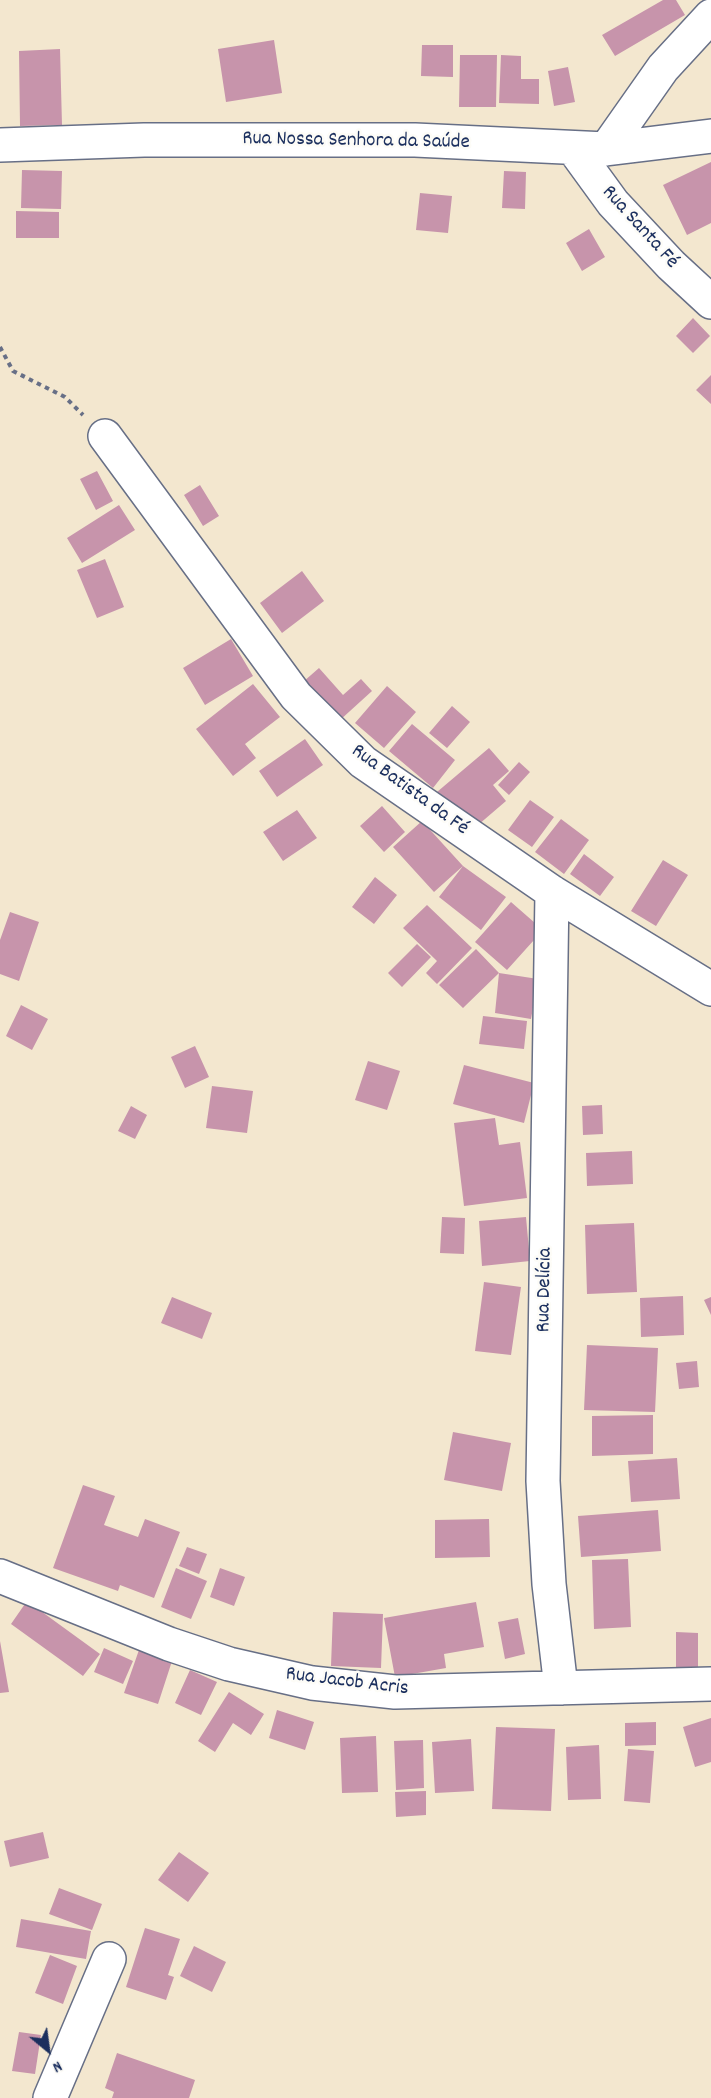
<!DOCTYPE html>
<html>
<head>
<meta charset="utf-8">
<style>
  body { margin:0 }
  #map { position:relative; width:711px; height:2098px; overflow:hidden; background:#f3e7cf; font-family:Dekko,sans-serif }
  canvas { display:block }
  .north { position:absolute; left:18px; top:2020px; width:60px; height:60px; -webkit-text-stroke:4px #fdfcf7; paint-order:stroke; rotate:151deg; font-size:16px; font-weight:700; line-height:24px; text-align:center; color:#1b2f5e }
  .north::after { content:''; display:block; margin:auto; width:21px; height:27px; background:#1b2f5e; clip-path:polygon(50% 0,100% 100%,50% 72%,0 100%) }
</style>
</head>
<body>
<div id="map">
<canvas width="711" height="2098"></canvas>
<div class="north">N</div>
</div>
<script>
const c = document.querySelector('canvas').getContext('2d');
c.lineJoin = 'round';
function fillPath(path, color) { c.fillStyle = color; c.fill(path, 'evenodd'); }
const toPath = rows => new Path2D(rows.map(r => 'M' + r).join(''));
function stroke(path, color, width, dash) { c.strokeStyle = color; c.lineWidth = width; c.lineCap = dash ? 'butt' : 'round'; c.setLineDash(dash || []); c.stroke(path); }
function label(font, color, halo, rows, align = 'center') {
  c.font = font + ' Dekko,sans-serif'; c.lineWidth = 5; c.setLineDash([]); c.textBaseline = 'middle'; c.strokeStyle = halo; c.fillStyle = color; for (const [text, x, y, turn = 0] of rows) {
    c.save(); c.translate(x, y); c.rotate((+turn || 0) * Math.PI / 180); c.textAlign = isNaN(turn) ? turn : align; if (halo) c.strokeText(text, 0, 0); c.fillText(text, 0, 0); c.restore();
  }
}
const building = toPath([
  [663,0,676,0,685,15,615,56,602,35],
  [274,40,282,93,226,102,218,49],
  [422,45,453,45,453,77,421,76],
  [60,49,62,125,20,126,19,51],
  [460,55,497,55,496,107,459,107],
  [501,55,521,56,521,79,539,79,539,104,499,103],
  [568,67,575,102,554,106,548,71],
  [711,162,711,223,687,235,663,185],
  [22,170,62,171,61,209,21,208],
  [504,171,526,172,525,209,502,208],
  [420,193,452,196,448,233,416,230],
  [16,211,59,212,59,238,16,238],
  [589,229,605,257,582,271,566,243],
  [693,318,710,336,693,353,676,336],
  [711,375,711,404,696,390],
  [97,471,113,501,96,510,80,479],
  [200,485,219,516,203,526,184,495],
  [119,505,135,530,82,563,67,538],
  [105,559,124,607,97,618,77,570],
  [302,571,324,601,282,633,260,603],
  [231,639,253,676,205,705,183,668],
  [319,668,343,695,361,679,372,691,339,721,303,682],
  [253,684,280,717,245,744,256,758,233,776,196,729],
  [387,686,416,712,384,748,355,723],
  [452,706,470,722,447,748,429,733],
  [412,724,455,760,433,788,389,751],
  [305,739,323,765,277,797,259,771],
  [489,748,509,771,493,785,506,801,471,831,437,792],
  [519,762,530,772,509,795,498,785],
  [530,800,554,817,532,847,508,830],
  [382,806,405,832,384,852,360,826],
  [297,810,317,838,283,861,263,832],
  [561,819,589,840,564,874,535,852],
  [422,821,463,866,506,897,481,930,439,897,463,866,434,892,393,847],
  [584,854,614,877,600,896,570,874],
  [663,860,688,875,656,926,631,911],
  [375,877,397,895,374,924,352,907],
  [511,902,543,930,507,970,475,942],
  [427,905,472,948,437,984,426,973,437,961,403,928],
  [10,912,39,922,19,981,0,974,0,940],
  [417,944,431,957,402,987,388,973],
  [476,949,499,973,538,979,531,1019,495,1013,499,973,463,1008,439,985],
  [21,1005,48,1019,32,1050,6,1036],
  [483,1016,527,1021,524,1049,479,1044],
  [195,1046,209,1077,185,1088,171,1057],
  [368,1061,400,1071,387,1110,355,1100],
  [464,1065,534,1083,524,1123,453,1104],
  [212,1086,253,1091,247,1133,206,1128],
  [602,1105,603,1134,583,1135,582,1106],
  [131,1106,147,1115,135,1139,118,1131],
  [495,1118,499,1145,520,1142,527,1198,464,1206,454,1123],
  [632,1151,633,1184,587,1186,586,1153],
  [442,1217,465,1218,464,1254,440,1253],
  [526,1217,530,1261,482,1266,479,1221],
  [634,1223,637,1292,587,1294,585,1225],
  [484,1282,521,1287,511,1355,475,1351],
  [683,1296,684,1335,641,1337,640,1298],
  [172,1297,212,1313,202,1339,161,1323],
  [711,1297,711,1315,704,1300],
  [587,1345,658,1348,655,1412,584,1410],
  [697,1361,699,1387,679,1389,676,1363],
  [653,1415,653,1454,592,1456,592,1416],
  [453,1432,511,1443,502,1491,444,1480],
  [677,1458,680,1499,631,1502,628,1461],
  [83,1485,115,1496,104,1525,138,1537,145,1519,180,1532,154,1598,120,1585,118,1591,53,1568],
  [658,1510,661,1551,581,1557,578,1516],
  [489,1519,490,1557,435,1558,435,1520],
  [187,1547,207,1554,199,1574,179,1566],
  [628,1559,631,1627,594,1629,592,1560],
  [176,1568,207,1581,191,1619,161,1607],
  [220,1568,245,1577,234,1606,210,1597],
  [27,1601,100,1654,83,1676,11,1624],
  [476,1602,484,1647,444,1654,446,1668,395,1677,384,1618],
  [333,1612,383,1614,381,1668,331,1666],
  [518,1618,525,1654,505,1659,498,1622],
  [676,1632,698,1633,698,1667,676,1667],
  [0,1641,9,1692,0,1693],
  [140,1647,173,1658,158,1704,124,1693],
  [104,1648,133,1661,123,1684,94,1672],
  [190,1670,217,1682,201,1715,175,1703],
  [229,1692,264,1714,251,1735,233,1723,215,1752,198,1741],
  [277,1710,314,1722,305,1750,269,1738],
  [711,1718,711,1762,695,1767,683,1727],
  [656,1722,656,1745,625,1746,625,1723],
  [496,1727,555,1729,551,1811,492,1809],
  [376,1736,378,1792,342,1793,340,1738],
  [471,1739,474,1791,435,1793,432,1742],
  [423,1740,424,1788,396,1790,394,1741],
  [599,1745,601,1799,568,1800,566,1747],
  [628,1749,654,1751,650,1803,624,1801],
  [426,1791,426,1815,396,1817,395,1792],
  [43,1832,49,1858,10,1867,4,1841],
  [179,1852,209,1873,188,1902,158,1880],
  [59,1888,102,1904,92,1930,49,1914],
  [21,1919,91,1931,86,1959,16,1947],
  [145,1928,180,1939,168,1975,174,1977,166,2000,126,1987],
  [194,1946,226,1962,212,1992,180,1976],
  [50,1955,77,1966,63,2004,35,1993],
  [19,2032,41,2035,35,2074,12,2071],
  [117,2053,195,2080,189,2098,112,2098,114,2092,105,2088]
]);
const path = toPath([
  [0,347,13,371,65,397,83,415]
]);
const minor = toPath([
  [0,145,144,140,415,140,606,149,711,136],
  [573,148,613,203,671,265,711,302],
  [606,149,663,68,711,16],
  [105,436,296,696,363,762,552,892,711,989],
  [552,892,543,1481,549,1584,561,1688],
  [0,1576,169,1644,229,1664,312,1683,395,1692,711,1684],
  [50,2098,109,1959]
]);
const streetNames = [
  ["Rua Nossa Senhora da Saúde",356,142,1],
  ["Rua Santa Fé",639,228,48],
  ["Rua Batista da Fé",409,791,36],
  ["Rua Delícia",546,1290,-89],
  ["Rua Jacob Acris",347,1683,7]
];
fillPath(building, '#c794ab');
stroke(minor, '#676f86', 36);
stroke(path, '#676f86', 4, [4.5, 4.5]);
stroke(minor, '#fff', 33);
label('21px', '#1b2f5e', '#fdfcf7', streetNames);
</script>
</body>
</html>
